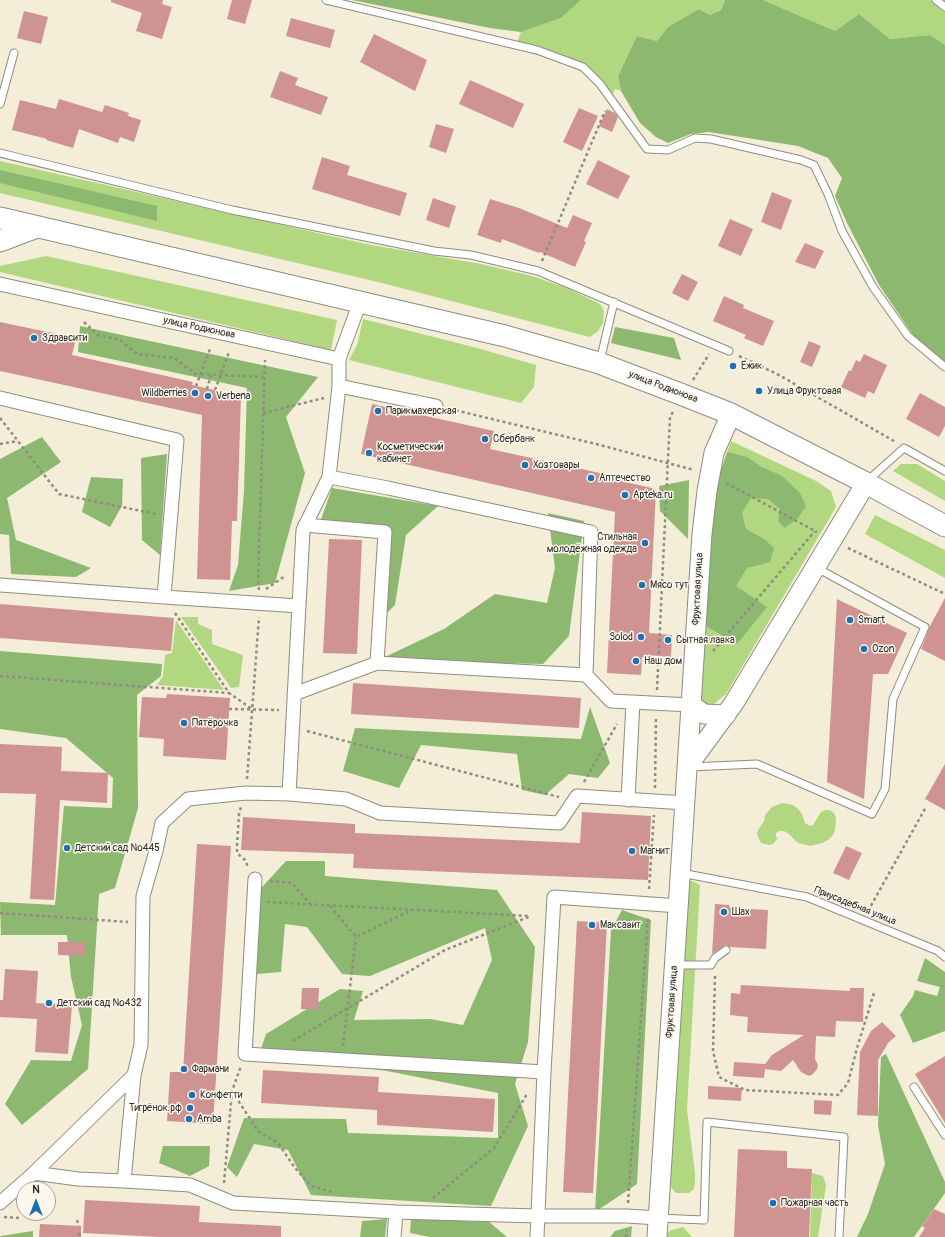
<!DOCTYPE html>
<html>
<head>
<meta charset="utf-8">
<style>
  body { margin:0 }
  #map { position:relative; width:945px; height:1237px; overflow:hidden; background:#f4edd7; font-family:Pangolin,sans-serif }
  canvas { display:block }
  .north { position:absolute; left:16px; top:1181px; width:40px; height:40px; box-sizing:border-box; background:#fbf7ec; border:1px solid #a8a59f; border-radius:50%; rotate:0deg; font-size:11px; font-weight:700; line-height:16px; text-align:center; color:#2b2b2b }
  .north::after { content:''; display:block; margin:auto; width:14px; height:18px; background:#1f6fb2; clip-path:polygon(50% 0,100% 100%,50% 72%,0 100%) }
</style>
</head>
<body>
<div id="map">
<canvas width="945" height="1237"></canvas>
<div class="north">N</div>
</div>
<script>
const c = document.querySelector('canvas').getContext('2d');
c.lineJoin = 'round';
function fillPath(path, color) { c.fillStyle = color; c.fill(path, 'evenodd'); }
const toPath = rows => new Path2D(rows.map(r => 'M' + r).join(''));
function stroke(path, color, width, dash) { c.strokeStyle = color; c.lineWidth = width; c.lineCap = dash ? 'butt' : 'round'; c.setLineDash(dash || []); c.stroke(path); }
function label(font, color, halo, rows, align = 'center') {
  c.font = font + ' Pangolin,sans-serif'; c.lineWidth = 3; c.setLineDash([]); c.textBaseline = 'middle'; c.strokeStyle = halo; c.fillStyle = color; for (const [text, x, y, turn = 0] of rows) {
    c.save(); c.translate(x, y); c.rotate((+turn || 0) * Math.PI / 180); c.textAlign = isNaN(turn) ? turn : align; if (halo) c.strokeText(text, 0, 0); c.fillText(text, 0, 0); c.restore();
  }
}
const green = toPath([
  [581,0,725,0,721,10,710,15,699,9,668,27,657,41,637,36,618,76,621,91,615,89,610,101,585,73,560,62,515,48,521,32,561,18],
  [763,0,945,0,945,45,930,35,890,39,859,14,835,31],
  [0,161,366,244,481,264,532,276,567,288,600,304,604,311,603,323,598,331,590,337,382,283,0,193],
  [46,256,337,320,331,350,0,272,0,266],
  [363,319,477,348,536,365,534,387,521,403,349,360,357,345],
  [731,441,816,481,831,491,836,507,726,694,714,704,705,705,701,700,715,489],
  [901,464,917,464,945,481,945,501,893,471],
  [875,515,945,550,945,578,865,534],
  [181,617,198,617,198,624,212,630,212,644,243,655,239,687,231,688],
  [176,620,224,690,157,685,163,676,165,655,172,653],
  [782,803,793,805,798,809,802,814,805,823,810,826,813,825,821,812,825,810,830,810,834,813,836,818,835,830,833,835,828,840,822,843,810,846,798,843,789,834,784,831,779,831,776,833,776,837,778,838,773,844,769,845,761,843,757,834,758,830,764,821,765,815,772,807],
  [686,878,700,885,687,1110,695,1173,695,1182,694,1189,689,1193,676,1193,669,1185],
  [812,1173,823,1176,826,1185,818,1237,810,1237],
  [683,1227,692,1237,666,1237,669,1231]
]);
const forest = toPath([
  [352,0,581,0,561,18,521,32,490,28],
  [725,0,763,0,835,31,859,14,890,39,930,35,945,45,945,363,913,335,879,285,847,223,835,196,842,178,828,158,798,146,709,132,691,134,668,143,656,137,640,123,621,91,618,76,637,36,657,41,668,27,699,9,710,15,721,10],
  [0,170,157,206,157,221,0,183],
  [80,326,318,377,286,417,305,473,275,583,229,591,238,565,244,491,247,388,78,352],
  [615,327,674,338,681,360,611,343],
  [42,437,61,462,7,498,16,540,91,568,76,577,11,574,9,535,0,534,0,459],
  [727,452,747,457,762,467,782,476,800,493,806,506,798,518,785,528,778,521,780,509,768,499,751,498,742,513,746,529,764,539,774,548,770,562,747,568,736,586,767,607,737,644,706,626,715,489],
  [167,454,160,555,142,540,141,458],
  [91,477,123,479,122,506,110,527,82,512],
  [689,480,688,539,660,511,659,486],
  [332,488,438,506,406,535,395,605,386,614,377,527,318,528],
  [548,513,584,521,569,636,543,664,496,663,385,657,444,629,495,594,547,603,555,568],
  [0,651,162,664,161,676,137,695,138,808,115,888,99,894,88,1069,22,1125,5,1104,31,1060,71,1061,82,1025,71,977,67,935,1,935,0,902,55,905,64,806,112,808,113,778,66,738,0,729],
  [590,707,610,763,598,778,569,774,545,795,522,790,517,754,421,745,399,788,343,771,355,728,581,739],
  [286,861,325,861,325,876,497,890,535,947,528,1042,515,1084,528,1126,491,1206,311,1195,288,1150,254,1144,237,1177,227,1167,244,1118,346,1119,348,1133,498,1138,498,1093,387,1071,269,1055,261,1049,266,1034,340,989,363,991,354,1020,430,1019,463,1025,492,960,485,928,370,976,342,974,307,927,285,924,281,972,244,975,252,898],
  [622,910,651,920,637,1184,595,1212,611,930],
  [925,958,945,972,945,1031,913,1043,900,1015,913,996,915,990,937,996,940,987,917,981],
  [886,1054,945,1182,945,1193,914,1237,857,1237,868,1214,885,1164,878,1125,881,1057],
  [163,1146,210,1146,209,1166,190,1176,159,1163],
  [387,1219,385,1237,360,1237,362,1221],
  [411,1219,489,1222,507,1237,430,1237,410,1233],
  [632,1226,631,1237,610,1237,615,1231],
  [33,1231,33,1237,0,1237,1,1236]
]);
const building = toPath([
  [111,0,163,0,162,4,172,7,162,39,136,31,142,13,111,2],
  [232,0,252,0,245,24,227,19],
  [24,11,48,17,41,44,17,38],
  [291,18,335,30,330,48,286,36],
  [374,34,427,60,415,91,360,62],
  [280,71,298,78,295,85,328,97,321,115,270,97],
  [470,80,524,104,513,128,459,104],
  [59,99,102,112,105,105,129,113,128,116,141,120,134,142,120,137,118,143,79,129,73,148,46,140,47,139,12,130,20,100,56,109],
  [579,108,598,116,582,151,563,142],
  [607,109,615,113,618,117,612,132,599,126],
  [436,124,454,129,446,153,429,147],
  [322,157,350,166,347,175,407,193,400,216,312,189],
  [598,160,630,176,618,199,586,184],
  [772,192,792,200,781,230,761,222],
  [433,198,456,206,449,228,426,220],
  [490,199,519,208,567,228,573,215,592,223,584,241,586,242,575,267,540,252,539,253,502,239,501,243,477,235],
  [730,219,753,229,741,256,718,246],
  [805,243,824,251,815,269,795,262],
  [682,274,698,282,688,301,672,293],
  [724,296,744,305,743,308,774,321,763,346,744,338,746,335,713,321],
  [0,322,76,338,72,355,193,382,192,385,241,396,237,521,232,521,230,580,197,579,202,415,0,371],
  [809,341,821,346,812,367,800,362],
  [864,354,887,365,874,394,868,391,865,398,841,387,849,370,851,371,856,360,860,362],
  [920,393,945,407,945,426,939,437,906,419],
  [372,404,494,431,490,449,609,475,608,478,656,489,649,633,672,635,671,657,647,655,647,658,642,657,641,675,607,673,615,512,361,454],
  [329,539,362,540,357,654,323,653],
  [945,598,945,661,921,649,930,626],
  [837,599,907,633,888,674,873,674,864,799,827,782],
  [0,604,174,618,171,651,0,638],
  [353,683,581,698,579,728,351,714],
  [167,694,230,698,226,760,163,756,164,739,139,737,142,697,166,698],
  [0,744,62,747,61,771,108,773,107,803,60,800,54,900,30,899,36,794,0,793],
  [945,764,945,810,925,799],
  [582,812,651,816,648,880,353,868,354,854,241,850,243,817,355,824,355,833,580,843],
  [197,844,231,846,213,1124,167,1121,170,1072,183,1072],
  [846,846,862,853,849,880,833,873],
  [715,904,729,905,730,908,768,910,766,949,730,947,726,945,712,954],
  [577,921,607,923,593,1193,563,1192],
  [58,942,85,942,85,956,58,955],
  [5,969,38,971,36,1003,72,1005,68,1054,35,1052,37,1019,0,1017,0,1000,3,1000],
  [741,985,850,991,850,988,864,988,863,1022,836,1021,835,1037,816,1036,815,1059,818,1065,817,1069,813,1074,809,1076,801,1072,793,1060,781,1071,765,1069,764,1078,733,1076,734,1062,765,1064,772,1055,804,1035,747,1032,748,1017,730,1015,731,993,740,994],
  [302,988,319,988,318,1010,301,1009],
  [882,1022,896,1036,888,1043,878,1060,878,1116,857,1115,860,1052,871,1031],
  [945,1056,945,1123,915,1074],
  [263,1070,379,1077,378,1092,495,1099,493,1132,377,1125,377,1110,261,1103],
  [708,1086,742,1088,741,1101,708,1099],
  [814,1100,832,1101,831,1115,814,1114],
  [738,1149,787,1151,787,1168,812,1169,809,1237,734,1237],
  [85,1200,200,1206,199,1222,281,1226,281,1237,160,1237,83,1233],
  [934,1209,945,1214,945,1237,919,1237,925,1228,922,1226],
  [40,1224,81,1226,81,1237,39,1237]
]);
const path = toPath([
  [542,261,605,111],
  [84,322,98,335,120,340,137,354,174,358,200,377],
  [739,356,779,375,894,441],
  [201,374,264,377],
  [693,380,709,354],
  [196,386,210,349],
  [207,389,211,375],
  [215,390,229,352],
  [450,409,596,444,694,470],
  [263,413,324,398],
  [0,418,59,494,156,514],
  [0,444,18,441],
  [726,483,817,532],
  [848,548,945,594],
  [266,589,285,576],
  [259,590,258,580,265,360],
  [175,613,229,693,252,709],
  [713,651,815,531],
  [0,676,229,693],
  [657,690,670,417,673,412],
  [229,709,279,710],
  [307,731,559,797],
  [247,779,259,617],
  [584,782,617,724],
  [655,788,656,717],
  [237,846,239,814,241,807],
  [237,849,237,853,245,860,248,867],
  [270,881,292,883,311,905],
  [649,889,654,815],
  [267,902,528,916],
  [330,906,356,937,412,910],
  [868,911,926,807],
  [0,913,128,922],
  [715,976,713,1051,719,1077,745,1090,838,1095,848,1083,857,1048,874,993],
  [293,1041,445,950,531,916],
  [343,1046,356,937],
  [232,1091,258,1131,278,1143,295,1168,311,1186,335,1193],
  [224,1183,232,1091,241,1066],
  [433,1198,494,1148,527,1094],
  [628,1203,648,918],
  [4,1217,20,1218],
  [77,1220,79,1226],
  [79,1233,80,1237],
  [626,1237,627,1230]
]);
const lane = toPath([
  [326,0,537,50,583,67,600,84,647,149,668,150,695,138,711,139,801,160,814,165,828,194,842,231,873,287,908,336,945,367],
  [936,0,945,7],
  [0,104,14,53],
  [0,153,232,210,434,251,471,255,538,271,729,351],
  [600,361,614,302],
  [867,481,904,448,945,471],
  [689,767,757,764,872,814,885,789,893,699,925,627,817,568],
  [681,873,807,897,938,951,945,957],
  [675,965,711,965,715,958,726,950],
  [914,1087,945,1135],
  [658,1218,704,1220,707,1122,844,1137,839,1237]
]);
const street = toPath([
  [0,284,339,359,360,302],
  [339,359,339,386,329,477,388,488,591,532,586,675,611,701,691,705],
  [339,386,436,406],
  [0,398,177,440,164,597,299,606],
  [305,525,385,532,377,663,586,675],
  [0,585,164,597],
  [294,694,377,663],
  [289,794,303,530,329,477],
  [628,800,633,702],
  [255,879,245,1054,544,1072],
  [34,1173,134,1075],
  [0,1203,34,1173,78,1179,124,1181],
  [658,1218,627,1216,538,1216,396,1212,233,1203,190,1185,124,1181,134,1075,141,1045,143,896,156,851,162,823,188,799,246,793,289,794,346,799,380,813,559,823,577,796,685,803],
  [394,1237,396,1212],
  [537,1237,544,1072,554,897,679,906]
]);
const secondary = toPath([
  [691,705,704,714,726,715],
  [687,767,734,703,866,483],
  [657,1237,702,534,707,491,714,453,731,414]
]);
const primary = toPath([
  [0,218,505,336,599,363,683,395,731,414,866,483,945,526],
  [0,241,37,227]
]);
const markers = [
  [34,338,4,"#1f6fb2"],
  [733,366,4,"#1f6fb2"],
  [759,391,4,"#1f6fb2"],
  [195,393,4,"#1f6fb2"],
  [208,396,4,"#1f6fb2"],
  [378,411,4,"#1f6fb2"],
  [485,439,4,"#1f6fb2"],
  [369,453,4,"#1f6fb2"],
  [525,465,4,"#1f6fb2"],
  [591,478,4,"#1f6fb2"],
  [625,495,4,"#1f6fb2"],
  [645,543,4,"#1f6fb2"],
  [642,585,4,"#1f6fb2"],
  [850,620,4,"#1f6fb2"],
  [641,637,4,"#1f6fb2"],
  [668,640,4,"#1f6fb2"],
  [864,649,4,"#1f6fb2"],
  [636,661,4,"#1f6fb2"],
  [184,723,4,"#1f6fb2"],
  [67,848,4,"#1f6fb2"],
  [632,851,4,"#1f6fb2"],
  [724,912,4,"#1f6fb2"],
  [592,925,4,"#1f6fb2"],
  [49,1003,4,"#1f6fb2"],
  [184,1069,4,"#1f6fb2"],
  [192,1095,4,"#1f6fb2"],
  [190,1108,4,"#1f6fb2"],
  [189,1119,4,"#1f6fb2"],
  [773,1203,4,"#1f6fb2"]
];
const streetNames = [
  ["улица Родионова",199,328,12],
  ["улица Родионова",663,387,21],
  ["Фруктовая улица",698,589,-87],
  ["Приусадебная улица",855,906,22],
  ["Фруктовая улица",672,1002,-86]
];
const poiNames = [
  ["Здравсити",42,338],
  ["Ёжик",741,366],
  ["Улица Фруктовая",767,391],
  ["Wildberries",187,393,"right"],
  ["Verbena",216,396],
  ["Парикмахерская",386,411],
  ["Сбербанк",493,439],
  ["Косметический",377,447],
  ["кабинет",377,459],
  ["Хозтовары",533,465],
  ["Аптечество",599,478],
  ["Apteka.ru",633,495],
  ["Стильная",637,537,"right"],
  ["молодёжная одежда",637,549,"right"],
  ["Мясо тут",650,585],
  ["Smart",858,620],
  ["Solod",633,637,"right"],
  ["Сытная лавка",676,640],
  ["Ozon",872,649],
  ["Наш дом",644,661],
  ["Пятёрочка",192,723],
  ["Детский сад №445",75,848],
  ["Магнит",640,851],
  ["Шах",732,912],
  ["Максавит",600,925],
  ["Детский сад №432",57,1003],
  ["Фармани",192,1069],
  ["Конфетти",200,1095],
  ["Тигрёнок.рф",182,1108,"right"],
  ["Amba",197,1119],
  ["Пожарная часть",781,1203]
];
fillPath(green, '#b1d781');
fillPath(forest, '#8cb86f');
fillPath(building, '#cf9492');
stroke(lane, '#908c81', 9);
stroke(street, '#908c81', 15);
stroke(secondary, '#908c81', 21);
stroke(primary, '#908c81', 23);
stroke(path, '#908c81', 2.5, [3, 3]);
stroke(lane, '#fff', 7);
stroke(street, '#fff', 13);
stroke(secondary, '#fff', 19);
stroke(primary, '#fff', 21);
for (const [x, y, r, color] of markers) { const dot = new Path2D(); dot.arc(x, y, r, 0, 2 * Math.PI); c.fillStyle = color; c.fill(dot); stroke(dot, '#fbf7ec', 1.5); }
label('10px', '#2b2b2b', '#fbf7ec', streetNames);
label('10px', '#2b2b2b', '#fbf7ec', poiNames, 'left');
</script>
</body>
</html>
